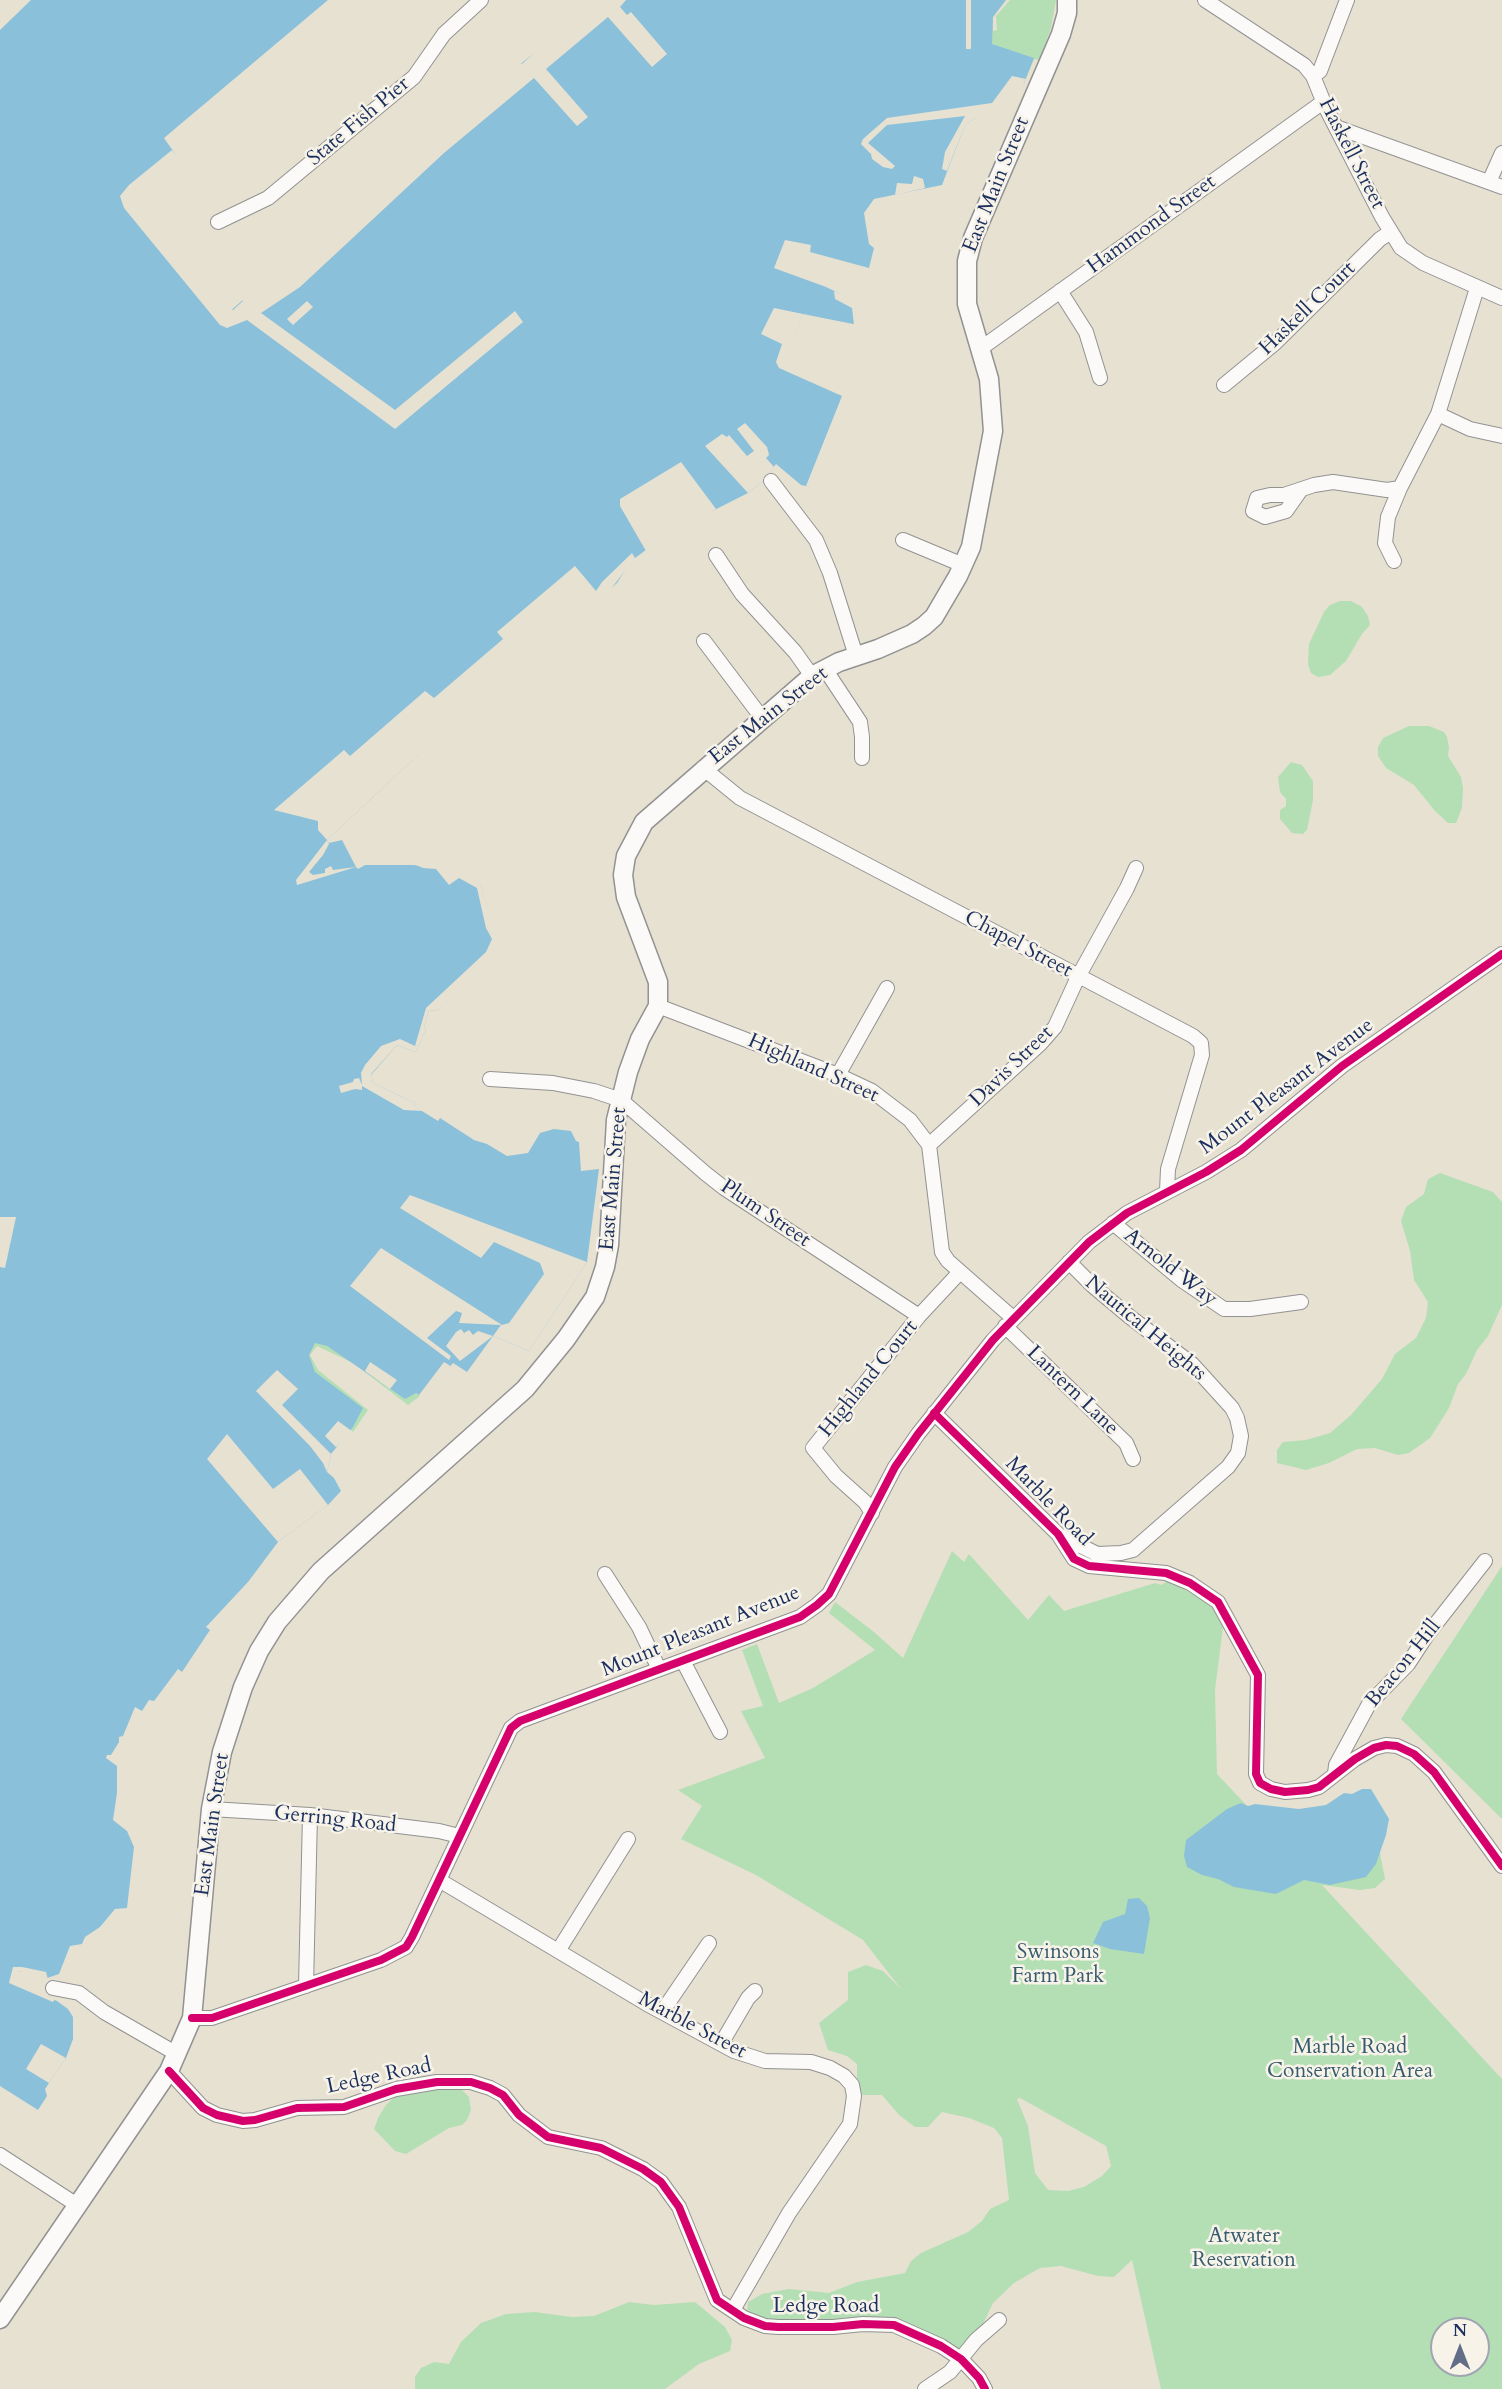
<!DOCTYPE html>
<html>
<head>
<meta charset="utf-8">
<style>
  body { margin:0 }
  #map { position:relative; width:1502px; height:2389px; overflow:hidden; background:#e7e1d2; font-family:Cardo,serif }
  canvas { display:block }
  .north { position:absolute; left:1430px; top:2317px; width:60px; height:60px; box-sizing:border-box; background:#f7f3e8; border:2px solid #9fa5b1; border-radius:50%; rotate:0deg; font-size:16px; font-weight:700; line-height:24px; text-align:center; color:#1b2f5e }
  .north::after { content:''; display:block; margin:auto; width:21px; height:27px; background:#626d87; clip-path:polygon(50% 0,100% 100%,50% 72%,0 100%) }
</style>
</head>
<body>
<div id="map">
<canvas width="1502" height="2389"></canvas>
<div class="north">N</div>
</div>
<script>
const c = document.querySelector('canvas').getContext('2d');
c.lineJoin = 'round';
function fillPath(path, color) { c.fillStyle = color; c.fill(path, 'evenodd'); }
const toPath = rows => new Path2D(rows.map(r => 'M' + r).join(''));
function stroke(path, color, width, dash) { c.strokeStyle = color; c.lineWidth = width; c.lineCap = dash ? 'butt' : 'round'; c.setLineDash(dash || []); c.stroke(path); }
function label(font, color, halo, rows, align = 'center') {
  c.font = font + ' Cardo,serif'; c.lineWidth = 5; c.setLineDash([]); c.textBaseline = 'middle'; c.strokeStyle = halo; c.fillStyle = color; for (const [text, x, y, turn = 0] of rows) {
    c.save(); c.translate(x, y); c.rotate((+turn || 0) * Math.PI / 180); c.textAlign = isNaN(turn) ? turn : align; if (halo) c.strokeText(text, 0, 0); c.fillText(text, 0, 0); c.restore();
  }
}
const green = toPath([
  [1006,0,993,17,993,31,997,30,996,16,1010,0,1056,0,1051,28,1039,60,1034,59,1026,79,1012,76,992,103,981,12],
  [1340,601,1351,601,1362,607,1368,616,1370,625,1362,634,1346,661,1330,675,1318,677,1311,673,1308,664,1309,644,1324,612,1330,605],
  [1409,726,1429,726,1444,732,1447,737,1449,747,1448,756,1461,777,1463,788,1462,808,1456,823,1448,823,1435,811,1414,785,1386,768,1378,756,1378,747,1383,738],
  [1291,762,1302,765,1313,781,1313,800,1307,830,1303,834,1292,833,1280,819,1280,810,1286,806,1286,799,1280,792,1278,777],
  [1440,1173,1493,1192,1502,1202,1502,1305,1488,1336,1477,1350,1466,1374,1458,1384,1449,1408,1430,1438,1409,1453,1398,1455,1375,1448,1357,1449,1329,1463,1306,1470,1277,1463,1277,1450,1283,1442,1306,1440,1330,1433,1351,1415,1382,1379,1395,1354,1416,1338,1426,1318,1428,1302,1414,1280,1410,1251,1401,1221,1406,1207,1424,1194,1428,1179],
  [318,1332,419,1395,420,1396,408,1405,353,1363,317,1346,310,1355,318,1370,368,1410,353,1432,340,1422,312,1376,299,1343],
  [952,1551,964,1562,969,1554,1028,1620,1049,1595,1064,1611,1155,1583,1161,1585,1168,1581,1225,1611,1215,1690,1217,1774,1251,1810,1322,1809,1329,1807,1339,1796,1346,1794,1360,1795,1378,1843,1385,1879,1375,1888,1360,1890,1322,1885,1502,2079,1502,2389,1161,2389,1132,2260,1114,2277,1098,2276,1061,2266,1040,2268,1014,2283,993,2303,981,2328,965,2353,898,2321,779,2324,747,2313,748,2302,762,2294,789,2289,829,2293,857,2282,905,2273,911,2261,921,2253,968,2232,982,2221,990,2209,1009,2200,1002,2138,994,2128,969,2118,942,2112,928,2127,915,2127,899,2115,882,2095,863,2095,857,2089,857,2064,847,2056,828,2050,819,2023,848,2000,848,1972,866,1965,883,1971,901,1989,863,1940,756,1875,681,1839,702,1806,678,1790,765,1758,741,1711,763,1706,742,1650,757,1644,779,1703,813,1688,875,1650,829,1613,835,1602,874,1632,903,1658],
  [1020,2098,1106,2146,1111,2166,1102,2176,1084,2187,1068,2191,1048,2190,1035,2173,1028,2126,1017,2099],
  [1442,2329,1478,2329,1478,2365,1442,2365],
  [1502,1566,1502,1819,1401,1719],
  [412,2088,460,2088,469,2097,471,2110,467,2120,462,2125,449,2128,406,2154,395,2151,374,2129,379,2116,386,2105,399,2093],
  [629,2302,654,2305,695,2302,725,2327,732,2340,730,2351,699,2364,665,2389,415,2389,415,2377,421,2368,434,2362,449,2364,461,2342,481,2323,506,2314,535,2312,572,2317,594,2316]
]);
const water = toPath([
  [31,0,328,0,164,138,178,158,132,200,228,313,435,132,601,0,1006,0,993,17,992,44,1034,58,1024,83,1012,78,995,105,984,105,975,118,965,125,942,185,874,199,864,213,869,244,874,248,869,268,810,252,811,245,785,240,774,268,826,287,866,306,863,326,803,314,783,363,846,390,811,487,801,485,776,464,763,481,748,493,669,533,631,561,617,583,404,768,327,840,329,843,342,840,356,867,365,861,437,867,449,878,458,876,481,885,497,937,458,992,437,1011,429,1010,424,1027,426,1029,416,1052,397,1045,371,1075,373,1083,415,1103,414,1106,438,1121,440,1118,474,1140,487,1144,507,1156,528,1153,540,1133,554,1129,571,1131,576,1141,579,1142,581,1171,599,1169,587,1262,529,1351,493,1336,467,1372,453,1363,424,1398,416,1393,405,1399,327,1346,315,1343,309,1355,315,1372,363,1408,353,1427,331,1454,327,1472,334,1478,341,1491,328,1505,278,1542,248,1582,206,1627,210,1630,182,1672,178,1669,154,1701,149,1700,142,1711,135,1707,123,1736,119,1737,119,1742,111,1755,107,1755,106,1758,117,1766,117,1793,113,1820,127,1831,134,1847,127,1908,115,1909,100,1927,85,1937,82,1944,70,1946,59,1974,47,1978,44,1974,16,1971,13,1981,57,2001,68,2009,73,2017,73,2039,66,2058,45,2089,47,2096,38,2110,0,2086,0,1267,5,1268,16,1217,0,1217,0,30],
  [1362,1789,1371,1789,1389,1819,1386,1835,1376,1864,1366,1877,1330,1885,1304,1880,1276,1894,1234,1887,1218,1879,1202,1875,1187,1867,1184,1856,1186,1840,1227,1809,1241,1803,1248,1806,1255,1804,1299,1809,1326,1805,1344,1793,1352,1794],
  [1139,1898,1147,1906,1150,1918,1144,1954,1110,1949,1093,1943,1103,1922,1125,1914,1128,1899]
]);
const pier = toPath([
  [598,0,626,0,620,7,627,15,631,12,667,54,652,67,608,17,546,69,588,117,577,126,534,78,444,153,300,287,261,313,395,410,515,311,523,322,395,429,247,320,227,328,220,325,124,208,120,196,129,185,172,150,180,160,136,200,229,309,230,308,233,310,243,301,241,299,472,99,520,62,522,64,532,55,532,52,552,36,554,37,588,7],
  [966,0,971,0,971,49,966,49],
  [1012,76,1026,79,1022,85,1013,81,996,108,986,108,979,118,975,118,965,125,947,171,942,169,945,152,965,116,887,125,868,143,895,166,892,169,883,167,872,159,871,154,861,144,863,139,887,118,992,103],
  [914,176,923,179,925,188,895,195,897,183,912,184],
  [834,291,868,305,866,327,854,325,852,308,835,299],
  [307,301,313,307,293,325,287,319],
  [774,308,803,314,789,350,787,362,849,389,851,397,829,457,814,488,806,486,842,396,779,368,776,362,782,344,761,334],
  [745,423,767,447,769,455,766,458,774,467,763,481,748,493,705,446,722,434,727,437,729,435,747,456,754,451,737,429],
  [681,462,716,509,646,551,620,506,620,499],
  [632,553,635,558,603,599,404,768,327,840,329,844,323,855,309,872,313,875,325,873,325,869,331,866,333,870,356,867,355,864,364,858,419,861,425,864,437,864,450,875,457,873,481,885,499,941,493,956,471,982,437,1011,429,1010,424,1027,426,1029,416,1052,397,1045,371,1074,373,1083,415,1103,414,1106,423,1111,404,1110,362,1086,362,1090,355,1089,341,1093,339,1086,353,1082,354,1079,359,1078,362,1085,361,1073,365,1065,381,1046,400,1039,415,1046,426,1008,486,952,492,939,486,928,477,888,459,878,449,885,436,869,423,868,416,865,365,865,358,869,356,867,297,885,296,880,327,840,318,830,318,821,274,810,344,750,350,756,425,691,434,698,503,639,497,632,575,566,596,591,602,582],
  [410,1195,587,1262,529,1351,493,1336,460,1361,446,1346,456,1332,461,1329,464,1333,469,1330,473,1335,478,1331,493,1336,501,1325,459,1323,462,1313,456,1311,427,1338,451,1356,449,1360,350,1286,381,1248,502,1325,509,1323,544,1274,540,1263,494,1242,481,1258,400,1208],
  [370,1362,397,1380,390,1389,365,1371],
  [444,1362,452,1367,425,1401,419,1395],
  [277,1370,298,1389,282,1405,331,1454,327,1472,323,1463,310,1446,256,1391],
  [338,1421,353,1432,336,1447,325,1436],
  [227,1434,273,1489,300,1469,328,1505,278,1542,207,1459],
  [13,1967,22,1967,46,1972,48,1980,43,1976,17,1971,15,1979,55,1999,53,2002,9,1983],
  [41,2044,66,2058,49,2083,26,2069]
]);
const minor = toPath([
  [1205,0,1304,65,1313,76,1326,108,1382,217,1401,248,1423,263,1502,298],
  [1313,76,1320,71,1323,63,1347,0],
  [1336,127,1502,187],
  [1489,182,1502,153],
  [218,222,268,198,414,77,444,34,481,0],
  [1060,291,1086,332,1100,378],
  [980,349,1323,102],
  [1224,385,1275,343,1380,239,1391,232],
  [1438,414,1470,429,1502,436],
  [771,481,816,540,830,573,856,656],
  [1300,491,1286,511,1265,517,1253,511,1257,498,1270,495,1284,495,1314,485,1333,482,1387,490,1400,488],
  [903,540,963,565],
  [716,555,742,594,795,652,812,676],
  [1394,561,1385,543,1388,517,1400,488,1438,414,1477,288],
  [704,641,762,718],
  [825,669,860,722,862,737,862,758],
  [703,768,740,798,1193,1036,1201,1043,1202,1055,1168,1169,1167,1191],
  [658,1006,838,1075,872,1091,910,1120,929,1145,942,1252,948,1261,1013,1318],
  [838,1075,887,988],
  [490,1079,553,1083,594,1091,621,1100,705,1173,724,1188,919,1316],
  [929,1145,1041,1043,1055,1027,1078,977,1127,888,1136,868],
  [1113,1223,1183,1281,1224,1309,1250,1309,1301,1302],
  [1005,1326,1126,1443,1133,1459],
  [934,1413,1058,1534,1074,1559,1089,1566,1166,1573,1190,1583,1218,1602,1258,1675,1256,1774,1260,1783,1271,1789,1285,1792,1308,1790,1319,1787,1355,1759,1374,1748,1386,1745,1397,1746,1414,1754,1434,1772,1502,1866],
  [872,1513,865,1502,836,1476,813,1448,919,1316,960,1272],
  [1061,1536,1097,1554,1121,1553,1133,1550,1228,1467,1238,1453,1241,1436,1237,1418,1232,1408,1192,1364,1130,1317,1093,1286,1069,1262],
  [605,1574,639,1627,659,1669],
  [683,1661,720,1732],
  [1335,1774,1336,1765,1369,1704,1408,1664,1427,1635,1485,1561],
  [211,1809,310,1815,439,1831,459,1836],
  [439,1880,647,2004,734,2051,765,2061,811,2062,830,2068,844,2076,852,2085,854,2096,850,2124,789,2213,733,2310],
  [558,1951,628,1839],
  [306,1986,310,1815],
  [53,1988,79,1993,104,2012,177,2054],
  [662,2012,709,1943],
  [192,2018,212,2018,381,1960,406,1947,412,1937,511,1728,520,1721,800,1617,817,1605,829,1594,895,1467,918,1434,993,1340,1089,1242,1127,1213,1206,1172,1241,1150,1342,1066,1502,954],
  [721,2044,748,1998,755,1991],
  [169,2071,203,2108,217,2115,243,2121,255,2120,297,2108,344,2107,396,2089,437,2082,471,2082,490,2088,503,2095,519,2115,548,2137,601,2148,643,2169,661,2182,679,2207,717,2300,744,2318,765,2326,778,2327,833,2327,863,2324,894,2325,941,2346,961,2359,979,2378,985,2389],
  [0,2155,77,2205],
  [925,2389,950,2372,976,2340,999,2320]
]);
const major = toPath([
  [0,2319,169,2071,192,2018,211,1809,222,1752,243,1687,259,1651,277,1622,321,1571,525,1389,566,1339,595,1297,605,1267,609,1245,616,1120,628,1072,640,1039,658,1006,658,982,626,897,623,875,626,856,644,822,812,676,839,662,878,649,912,634,924,626,934,617,958,576,971,547,993,431,989,379,967,304,967,261,973,238,1061,34,1067,13,1067,0]
]);
const cycleway = toPath([
  [934,1413,1058,1534,1074,1559,1089,1566,1166,1573,1190,1583,1218,1602,1258,1675,1256,1774,1260,1783,1271,1789,1285,1792,1308,1790,1319,1787,1355,1759,1374,1748,1386,1745,1397,1746,1414,1754,1434,1772,1502,1866],
  [192,2018,212,2018,381,1960,406,1947,412,1937,511,1728,520,1721,800,1617,817,1605,829,1594,895,1467,918,1434,993,1340,1089,1242,1127,1213,1206,1172,1241,1150,1342,1066,1502,954],
  [169,2071,203,2108,217,2115,243,2121,255,2120,297,2108,344,2107,396,2089,437,2082,471,2082,490,2088,503,2095,519,2115,548,2137,601,2148,643,2169,661,2182,679,2207,717,2300,744,2318,765,2326,778,2327,833,2327,863,2324,894,2325,941,2346,961,2359,979,2378,985,2389]
]);
const streetNames = [
  ["State Fish Pier",359,122,-40],
  ["Haskell Street",1351,154,63],
  ["East Main Street",997,185,-68],
  ["Hammond Street",1152,225,-36],
  ["Haskell Court",1308,309,-44],
  ["East Main Street",769,716,-38],
  ["Chapel Street",1018,945,28],
  ["Davis Street",1012,1067,-44],
  ["Highland Street",813,1069,24],
  ["Mount Pleasant Avenue",1287,1087,-37],
  ["East Main Street",614,1179,-85],
  ["Plum Street",765,1214,34],
  ["Arnold Way",1170,1268,38],
  ["Nautical Heights",1145,1329,40],
  ["Highland Court",869,1379,-51],
  ["Lantern Lane",1072,1391,44],
  ["Marble Road",1048,1502,46],
  ["Mount Pleasant Avenue",701,1632,-22],
  ["Beacon Hill",1404,1664,-51],
  ["Gerring Road",335,1820,6],
  ["East Main Street",213,1825,-82],
  ["Marble Street",692,2026,28],
  ["Ledge Road",379,2077,-12],
  ["Ledge Road",826,2307]
];
const parkNames = [
  ["Swinsons",1058,1953],
  ["Farm Park",1058,1977],
  ["Marble Road",1350,2048],
  ["Conservation Area",1350,2072],
  ["Atwater",1244,2237],
  ["Reservation",1244,2261]
];
fillPath(green, '#b4dfb5');
fillPath(water, '#8bc0da');
fillPath(pier, '#e7e1d2');
stroke(minor, '#929292', 16);
stroke(major, '#929292', 21);
stroke(minor, '#fbfaf8', 14);
stroke(major, '#fbfaf8', 18);
stroke(cycleway, '#d6006c', 8);
label('21px', '#1b2f5e', '#f7f3e8', streetNames);
label('21px', '#375b6e', '#f7f3e8', parkNames);
</script>
</body>
</html>
